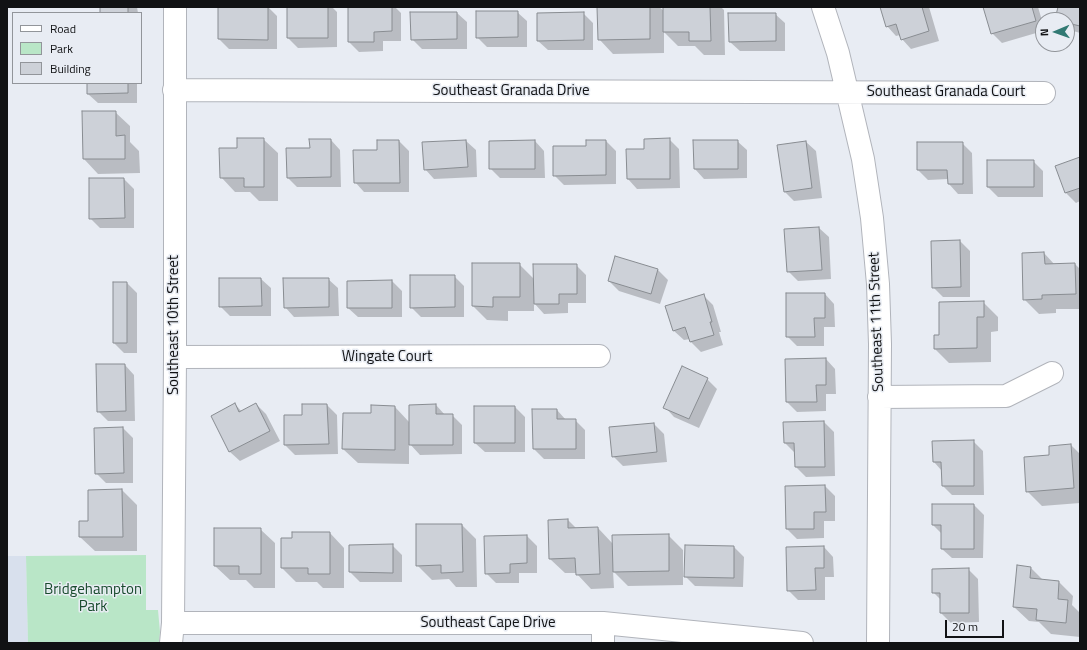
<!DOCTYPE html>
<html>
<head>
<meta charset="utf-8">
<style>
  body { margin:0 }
  #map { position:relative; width:1087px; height:650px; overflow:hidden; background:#e8ecf3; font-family:"Titillium Web",sans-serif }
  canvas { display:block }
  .frame { position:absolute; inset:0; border:8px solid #111214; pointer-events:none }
  .legend { position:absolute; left:12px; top:12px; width:130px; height:72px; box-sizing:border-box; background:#e8ecf3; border:1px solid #92959a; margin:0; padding:5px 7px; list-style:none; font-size:12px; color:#111214 }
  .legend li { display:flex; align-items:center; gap:8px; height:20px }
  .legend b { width:20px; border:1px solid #92959a }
  .north { position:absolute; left:1035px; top:12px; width:40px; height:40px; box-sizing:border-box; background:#e8ecf3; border:1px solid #92959a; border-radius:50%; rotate:268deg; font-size:11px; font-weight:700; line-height:16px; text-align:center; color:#111214 }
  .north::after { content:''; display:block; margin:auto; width:14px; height:18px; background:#317973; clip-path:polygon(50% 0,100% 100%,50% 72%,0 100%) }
  .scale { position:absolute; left:945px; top:620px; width:59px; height:18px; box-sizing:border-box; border:2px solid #111214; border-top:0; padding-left:5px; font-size:12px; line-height:14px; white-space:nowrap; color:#111214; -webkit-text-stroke:3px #e8ecf3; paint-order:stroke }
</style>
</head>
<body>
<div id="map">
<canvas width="1087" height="650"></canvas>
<div class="frame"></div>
<ul class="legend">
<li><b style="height:5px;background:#fff"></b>Road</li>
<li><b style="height:11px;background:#b9e6c7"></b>Park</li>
<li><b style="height:11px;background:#cdd1d8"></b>Building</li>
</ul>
<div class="north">N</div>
<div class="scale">20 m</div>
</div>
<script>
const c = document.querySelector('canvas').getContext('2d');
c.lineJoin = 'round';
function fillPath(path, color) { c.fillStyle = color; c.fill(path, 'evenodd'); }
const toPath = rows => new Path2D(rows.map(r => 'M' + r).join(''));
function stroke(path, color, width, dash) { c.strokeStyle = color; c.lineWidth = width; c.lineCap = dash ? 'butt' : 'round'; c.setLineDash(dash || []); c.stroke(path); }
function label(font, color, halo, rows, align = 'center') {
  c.font = font + ' "Titillium Web",sans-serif'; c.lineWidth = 3; c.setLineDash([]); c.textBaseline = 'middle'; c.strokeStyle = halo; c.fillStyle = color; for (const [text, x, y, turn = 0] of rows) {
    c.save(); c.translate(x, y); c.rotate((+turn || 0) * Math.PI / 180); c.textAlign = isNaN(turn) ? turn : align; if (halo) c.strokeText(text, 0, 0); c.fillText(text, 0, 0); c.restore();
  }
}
const built = toPath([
  [7,556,26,556,28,643,7,643]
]);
const green = toPath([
  [146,555,146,610,158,610,160,632,159,643,28,643,26,556]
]);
const shadow = toPath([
  [101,7,137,7,138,13,101,13],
  [219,7,268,7,277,16,277,49,229,49,219,39],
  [288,7,332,7,337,12,337,47,298,48,288,38],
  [349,7,395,7,401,13,401,41,383,41,383,51,359,52,349,42],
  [598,7,659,7,664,11,664,7,721,7,724,10,725,55,704,55,695,46,678,46,664,32,664,53,613,54,599,39],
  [881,7,929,7,939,41,911,49,902,39,900,35,896,36,887,26],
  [984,7,1038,7,1043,24,1043,31,1002,43,992,33],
  [1059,7,1080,7,1080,33,1067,29,1067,20,1057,20,1056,19],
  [517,12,527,21,527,47,487,47,477,37],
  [457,13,467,22,467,49,422,49,412,39],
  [583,13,593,23,593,50,548,50,538,41],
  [775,14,785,23,785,51,740,51,730,42],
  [88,83,137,83,137,103,98,103,88,94],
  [115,112,130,126,130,142,139,151,140,173,98,174,84,159],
  [263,139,278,153,278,201,259,201,250,192,235,192,221,177,238,149],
  [669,139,679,149,680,188,637,189,628,179,627,150,645,150],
  [331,140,340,150,341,187,297,187,288,178],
  [378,141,399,141,409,151,409,192,364,192,355,182,378,151],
  [466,141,476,150,477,177,434,179,425,169],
  [535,141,544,151,545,178,500,178,490,168],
  [606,141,616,151,616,184,564,185,554,175,587,147],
  [737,141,747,150,747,178,704,179,695,169],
  [806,142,816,151,822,198,794,201,785,192],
  [962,143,972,153,973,194,958,194,949,184,948,179,928,180,918,170],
  [1080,158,1080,201,1076,203,1066,193,1056,167],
  [988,161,1033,161,1043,171,1043,197,998,197,988,187],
  [124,179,134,189,134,228,100,228,90,218],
  [819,228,829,237,831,279,798,281,788,271],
  [960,241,970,251,970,297,943,297,933,287],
  [1044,253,1055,265,1075,264,1080,269,1080,309,1056,309,1056,313,1039,314,1024,299],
  [616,257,658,270,668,280,660,304,619,291,609,281],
  [519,264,534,279,576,265,586,275,586,303,568,303,568,313,544,314,534,303,534,311,508,311,508,321,487,320,473,306],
  [454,276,464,286,464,317,421,317,411,307],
  [261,279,271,288,271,316,230,316,220,306],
  [328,279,338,288,339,316,294,317,285,307],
  [392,281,402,291,402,317,358,317,348,308],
  [127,283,137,293,137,353,124,353,114,343],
  [825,294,834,304,835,327,824,327,824,346,797,346,787,336],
  [703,295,713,305,721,332,719,332,723,345,701,352,691,342,690,339,684,340,674,331],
  [983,302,998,317,998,331,991,332,991,362,949,363,935,349,940,336],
  [826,359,835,369,836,394,826,394,826,411,797,412,787,402,786,360],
  [125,365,134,375,135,421,108,421,98,411],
  [707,379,717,389,699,428,674,417,665,407],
  [235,404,242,412,256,404,266,414,280,441,240,461,230,452,212,416],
  [327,405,337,415,338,454,295,455,285,445,285,416,304,416],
  [436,405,445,415,452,415,462,425,462,454,420,455,409,443,409,464,358,463,343,449,395,407,410,423],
  [515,407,525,417,525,452,485,452,475,443],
  [557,410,566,420,575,420,585,430,585,459,544,459,534,449],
  [824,422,834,432,835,476,806,477,796,467,795,453,785,443],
  [654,424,664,434,667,462,623,466,613,456],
  [123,428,133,438,133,483,106,483,96,473],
  [973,441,983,451,984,495,952,495,943,486,942,471,934,462],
  [1071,445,1080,454,1080,503,1042,506,1027,491,1050,456],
  [825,486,835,496,835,521,824,521,824,538,797,539,787,529,786,487],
  [122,490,137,505,137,551,95,551,80,537,89,522,89,491],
  [933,505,974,505,984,515,983,558,952,558,942,549,942,534,933,525],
  [568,520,576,528,598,528,613,544,668,535,683,550,683,585,628,586,613,571,614,588,591,589,577,574,577,573,565,573,550,559],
  [462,525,476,539,477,587,456,587,449,579,432,580,417,565],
  [260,529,275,543,275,588,254,588,246,580,230,580,215,566],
  [330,533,344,548,344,588,323,588,317,582,296,582,282,568,293,539],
  [527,536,537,546,537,573,519,573,519,583,496,583,486,573],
  [392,545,402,555,402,582,360,582,350,572],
  [734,547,744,557,743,587,695,586,685,576],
  [824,547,833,557,834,577,825,577,825,600,798,600,788,590],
  [1031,568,1043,580,1059,582,1073,596,1072,605,1080,613,1080,637,1051,634,1039,622,1029,621,1014,607],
  [968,569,978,579,979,622,951,623,941,613,941,600,933,592]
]);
const building = toPath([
  [100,7,128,7,128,13,100,13,100,7],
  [218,7,268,7,268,40,218,39,218,7],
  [287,7,328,7,328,38,287,38,287,7],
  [348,7,392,7,392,31,374,32,374,42,348,42,348,7],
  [597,7,650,7,650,39,598,40,597,7],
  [663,7,710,7,711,41,689,41,689,32,663,32,663,7],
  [880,7,922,7,929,31,901,40,896,24,886,27,880,7],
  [983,7,1032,7,1036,21,991,34,983,7],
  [1058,7,1080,7,1080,26,1067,23,1067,20,1055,19,1058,7],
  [476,11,518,11,518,37,476,38,476,11],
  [410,12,457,12,457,39,411,40,410,12],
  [584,12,584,40,537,41,537,13,584,12],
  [728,13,776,13,776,41,729,42,728,13],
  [87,83,128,83,128,93,87,94,87,83],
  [82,111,116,111,116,136,125,135,125,159,83,159,82,111],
  [237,138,264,138,264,187,244,187,244,178,220,178,219,148,237,148,237,138],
  [670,138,670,179,627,179,626,149,644,149,644,139,670,138],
  [309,139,331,139,331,177,287,178,286,148,310,148,309,139],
  [377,140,399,140,400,183,354,183,353,150,377,150,377,140],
  [466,140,468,167,424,170,422,142,466,140],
  [535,140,535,169,489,169,489,141,535,140],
  [586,140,606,140,606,175,553,176,553,146,586,146,586,140],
  [693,140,738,140,738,169,694,169,693,140],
  [806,141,812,188,784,192,777,145,806,141],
  [917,142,963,142,963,184,948,184,947,170,917,170,917,142],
  [1080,157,1080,188,1065,193,1055,166,1080,157],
  [987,160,1034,160,1034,187,987,187,987,160],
  [89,178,124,178,125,218,89,219,89,178],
  [819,227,822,270,787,272,784,229,819,227],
  [960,240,961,287,932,288,931,241,960,240],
  [1044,252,1045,264,1075,263,1076,294,1042,295,1042,299,1023,300,1022,253,1044,252],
  [615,256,658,269,651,294,608,281,615,256],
  [472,263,520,263,520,297,493,297,493,307,472,306,472,263],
  [533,264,577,264,577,294,559,294,559,304,534,304,533,264],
  [410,275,455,275,455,307,410,308,410,275],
  [219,278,261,278,262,306,219,307,219,278],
  [283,278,329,278,329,307,284,308,283,278],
  [392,280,392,308,347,308,347,281,392,280],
  [113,282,127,282,127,343,113,343,113,282],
  [786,293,825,293,825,318,814,318,815,337,786,337,786,293],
  [704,294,712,322,710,322,714,335,690,342,685,327,673,331,665,306,704,294],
  [984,301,984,317,977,317,977,348,934,349,934,335,939,335,939,302,984,301],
  [826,358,826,385,816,385,817,402,786,402,785,359,826,358],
  [96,364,125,364,126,411,97,412,96,364],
  [682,366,708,378,689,419,663,408,682,366],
  [235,403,239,412,256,403,270,431,229,452,211,416,235,403],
  [302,404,327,404,329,444,284,445,284,415,302,415,302,404],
  [436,404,436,414,453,414,453,445,409,445,409,405,436,404],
  [371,405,395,406,395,450,342,449,343,413,371,413,371,405],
  [474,406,515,406,515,443,474,443,474,406],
  [532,409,557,409,557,419,576,419,576,449,533,449,532,409],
  [824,421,825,467,795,467,794,443,784,443,783,422,824,421],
  [654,423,657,452,612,457,609,427,654,423],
  [123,427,124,473,95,474,94,428,123,427],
  [974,440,974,486,942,486,941,462,933,462,932,441,974,440],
  [1071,444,1074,488,1026,492,1024,457,1049,455,1049,446,1071,444],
  [825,485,826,512,814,512,814,529,786,529,785,486,825,485],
  [122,489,123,537,79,537,79,521,88,521,88,490,122,489],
  [932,504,974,504,974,549,941,549,941,525,932,525,932,504],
  [568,519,568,528,598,527,600,574,576,575,575,558,549,559,548,520,568,519],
  [416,524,462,524,463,572,441,573,441,565,416,566,416,524],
  [214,528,261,528,261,574,239,574,239,566,214,566,214,528],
  [292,532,330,532,330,574,308,574,308,568,281,568,281,538,292,538,292,532],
  [669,534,669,571,613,572,612,535,669,534],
  [527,535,527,563,510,564,510,573,485,574,484,536,527,535],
  [393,544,393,573,349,572,349,545,393,544],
  [685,545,734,546,734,578,684,577,685,545],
  [824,546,824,568,815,568,816,590,787,591,786,547,824,546],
  [1017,565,1031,567,1030,578,1059,581,1058,599,1068,600,1066,623,1036,620,1037,609,1013,607,1017,565],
  [969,568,969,613,940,613,940,593,932,593,932,569,969,568]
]);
const street = toPath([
  [823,7,838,53,863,159,872,218,878,284,880,344,878,643],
  [174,90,1044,93],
  [175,357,599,356],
  [879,397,1006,396,1052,373],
  [173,623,603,623,802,643],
  [171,643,173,623,175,357,175,7],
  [603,643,603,623]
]);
const streetNames = [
  ["Southeast Granada Drive",511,91],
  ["Southeast Granada Court",946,92],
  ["Southeast 11th Street",877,322,-92],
  ["Southeast 10th Street",174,325,-90],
  ["Wingate Court",387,357],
  ["Southeast Cape Drive",488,623]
];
const parkNames = [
  ["Bridgehampton",93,590],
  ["Park",93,607]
];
fillPath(built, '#d8e0ed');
fillPath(green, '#b9e6c7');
fillPath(shadow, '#0003');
fillPath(building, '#cdd1d8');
stroke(building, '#888c91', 1);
stroke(street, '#b1b4bb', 24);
stroke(street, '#fff', 22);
label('15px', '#111214', '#e8ecf3', streetNames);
label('15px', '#184b2d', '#e8ecf3', parkNames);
</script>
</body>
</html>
